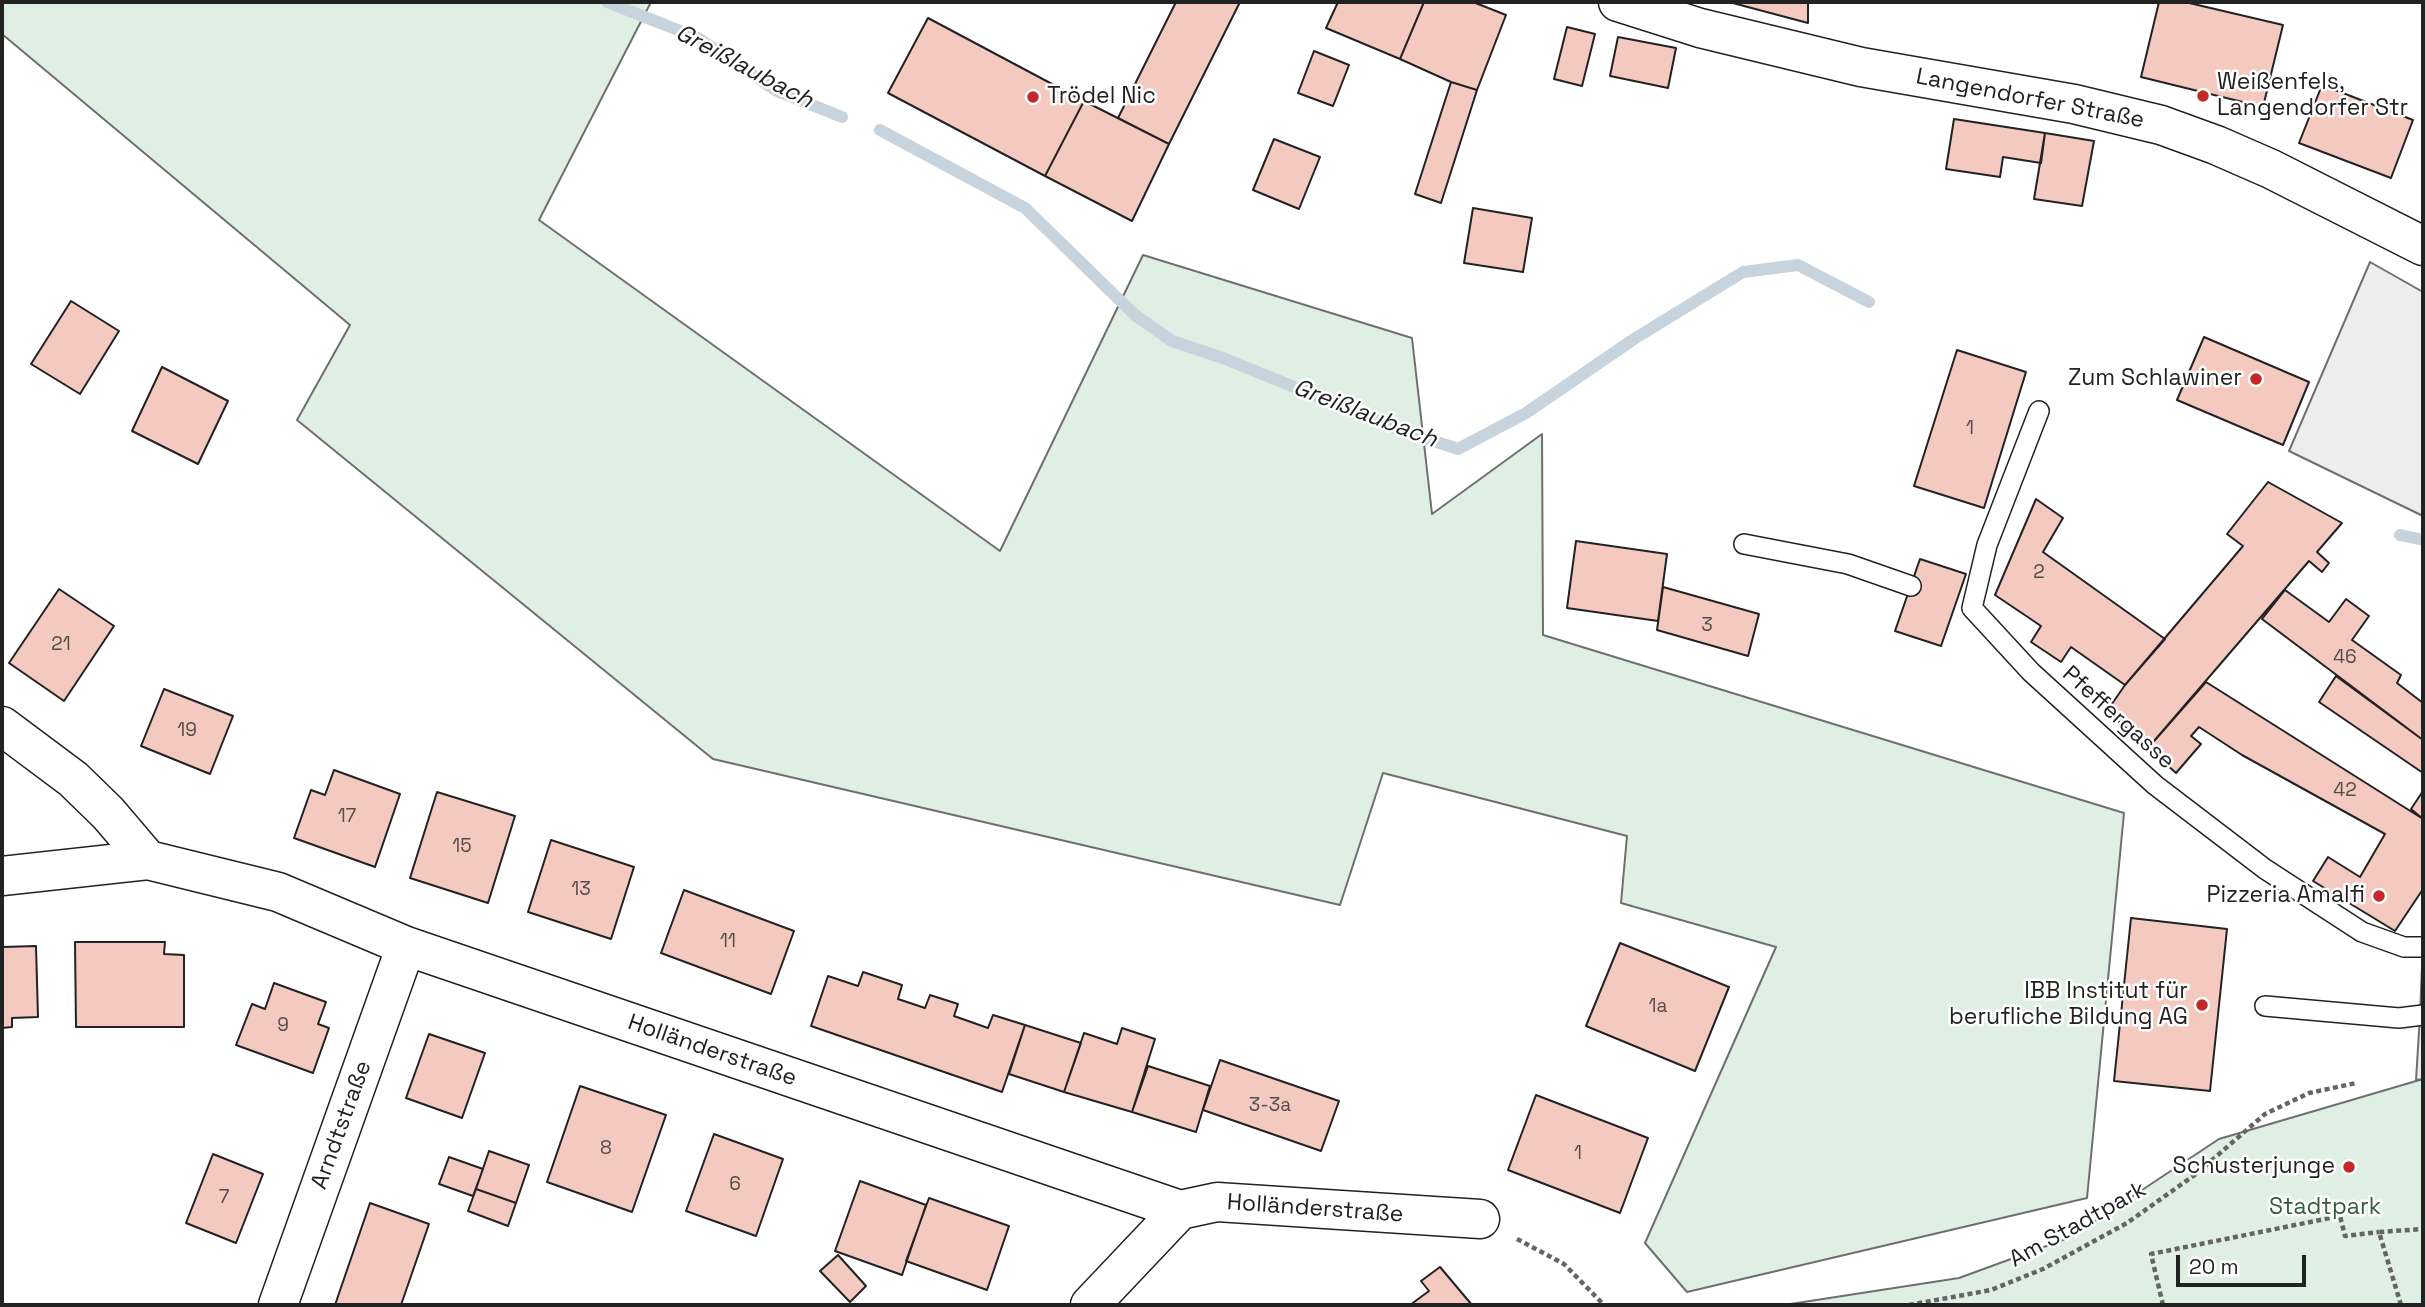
<!DOCTYPE html>
<html>
<head>
<meta charset="utf-8">
<style>
  body { margin:0 }
  #map { position:relative; width:2425px; height:1307px; overflow:hidden; background:#fff; font-family:"Space Grotesk",sans-serif }
  canvas { display:block }
  .frame { position:absolute; inset:0; border:4px solid #222; pointer-events:none }
  .scale { position:absolute; left:2176px; top:1255px; width:130px; height:32px; box-sizing:border-box; border:4px solid #222; border-top:0; padding-left:9px; font-size:21px; line-height:24px; white-space:nowrap; color:#222; -webkit-text-stroke:5px #fff; paint-order:stroke }
</style>
</head>
<body>
<div id="map">
<canvas width="2425" height="1307"></canvas>
<div class="frame"></div>
<div class="scale">20 m</div>
</div>
<script>
const c = document.querySelector('canvas').getContext('2d');
c.lineJoin = 'round';
function fillPath(path, color) { c.fillStyle = color; c.fill(path, 'evenodd'); }
const toPath = rows => new Path2D(rows.map(r => 'M' + r).join(''));
function stroke(path, color, width, dash) { c.strokeStyle = color; c.lineWidth = width; c.lineCap = dash ? 'butt' : 'round'; c.setLineDash(dash || []); c.stroke(path); }
function label(font, color, halo, rows, align = 'center') {
  c.font = font + ' "Space Grotesk",sans-serif'; c.lineWidth = 5; c.setLineDash([]); c.textBaseline = 'middle'; c.strokeStyle = halo; c.fillStyle = color; for (const [text, x, y, turn = 0] of rows) {
    c.save(); c.translate(x, y); c.rotate((+turn || 0) * Math.PI / 180); c.textAlign = isNaN(turn) ? turn : align; if (halo) c.strokeText(text, 0, 0); c.fillText(text, 0, 0); c.restore();
  }
}
const green = toPath([
  [4,2,651,2,539,220,1000,551,1143,255,1412,338,1432,514,1542,434,1543,635,2124,813,2087,1198,1687,1292,1645,1243,1776,947,1621,903,1627,836,1383,773,1340,905,713,759,297,420,350,325,2,34,2,5,4,2],
  [2423,1079,2423,1305,1784,1305,1959,1278,2071,1237,2219,1139,2423,1079]
]);
const parking = toPath([
  [2370,262,2423,292,2423,516,2289,451,2370,262],
  [2422,966,2423,1079,2416,1080,2420,1015,2422,966]
]);
const stream = toPath([
  [607,2,698,38,777,91,842,117],
  [880,130,1025,208,1135,315,1172,341,1223,358,1395,428,1458,449,1526,413,1634,339,1743,272,1798,265,1869,302],
  [2400,535,2423,540]
]);
const building = toPath([
  [1176,2,1240,2,1169,144,1118,118,1176,2],
  [1338,2,1424,2,1400,59,1326,28,1338,2],
  [1424,2,1473,2,1506,15,1477,90,1451,82,1400,59,1424,2],
  [1729,2,1808,2,1808,23,1729,2],
  [2159,2,2185,2,2283,25,2263,107,2141,77,2159,2],
  [928,18,1084,101,1045,176,888,93,928,18],
  [1567,27,1595,34,1582,86,1554,79,1567,27],
  [1618,37,1676,48,1668,88,1610,76,1618,37],
  [1314,51,1349,65,1333,106,1298,93,1314,51],
  [1451,82,1477,90,1441,203,1415,194,1451,82],
  [2322,85,2413,120,2391,178,2299,143,2322,85],
  [1084,101,1169,144,1132,221,1045,176,1084,101],
  [1954,119,2045,133,2041,163,2003,157,2000,177,1946,169,1954,119],
  [2045,133,2094,141,2082,206,2034,199,2045,133],
  [1274,139,1320,157,1299,209,1253,190,1274,139],
  [1473,208,1532,218,1523,272,1464,263,1473,208],
  [71,301,119,331,80,394,31,364,71,301],
  [2204,337,2309,382,2283,445,2177,400,2204,337],
  [1957,350,2026,372,1984,508,1914,486,1957,350],
  [162,367,228,401,198,464,132,431,162,367],
  [2268,482,2342,523,2317,552,2329,563,2322,572,2309,561,2148,748,2107,711,2125,685,2243,546,2227,534,2268,482],
  [2036,499,2063,518,2043,552,2165,639,2125,685,2071,647,2061,662,2031,642,2041,626,1995,595,2036,499],
  [1576,541,1667,554,1658,621,1567,608,1576,541],
  [1920,559,1966,574,1941,646,1895,631,1920,559],
  [1663,587,1759,614,1748,656,1657,630,1663,587],
  [59,589,114,626,64,701,9,663,59,589],
  [2285,590,2329,622,2346,599,2369,616,2352,640,2401,675,2397,683,2423,703,2423,740,2262,619,2285,590],
  [2336,676,2423,740,2423,773,2319,702,2336,676],
  [2206,682,2423,819,2423,889,2395,931,2313,881,2328,857,2360,877,2385,834,2242,755,2199,727,2191,736,2201,744,2176,773,2148,748,2206,682],
  [164,689,233,716,210,774,141,746,164,689],
  [334,770,400,794,375,867,294,838,311,790,325,795,334,770],
  [2423,791,2423,819,2411,809,2423,791],
  [437,792,515,816,488,903,410,878,437,792],
  [551,840,634,867,611,939,528,912,551,840],
  [684,890,794,931,771,994,661,953,684,890],
  [2131,918,2227,929,2210,1091,2114,1081,2131,918],
  [75,942,165,942,164,954,184,955,184,1027,76,1027,75,942],
  [1620,943,1729,987,1695,1071,1586,1026,1620,943],
  [36,946,38,1017,12,1018,12,1027,2,1028,2,947,36,946],
  [863,972,902,985,898,999,925,1008,930,995,958,1004,954,1016,988,1028,993,1015,1025,1025,1002,1092,811,1026,828,976,858,986,863,972],
  [274,983,326,1002,318,1024,329,1028,313,1073,236,1045,252,1004,265,1009,274,983],
  [1025,1025,1081,1043,1064,1092,1009,1074,1025,1025],
  [1122,1028,1155,1039,1132,1112,1064,1092,1084,1033,1117,1044,1122,1028],
  [429,1034,485,1053,462,1118,406,1098,429,1034],
  [1220,1060,1339,1101,1321,1151,1203,1110,1220,1060],
  [1148,1066,1210,1086,1196,1132,1132,1112,1148,1066],
  [580,1086,666,1115,632,1212,547,1182,580,1086],
  [1536,1095,1648,1138,1620,1213,1508,1170,1536,1095],
  [714,1134,783,1159,756,1236,686,1211,714,1134],
  [489,1151,529,1165,516,1203,476,1189,489,1151],
  [213,1154,263,1174,236,1243,186,1223,213,1154],
  [449,1157,483,1169,473,1196,439,1184,449,1157],
  [860,1181,926,1205,902,1275,835,1251,860,1181],
  [476,1189,516,1203,508,1226,468,1211,476,1189],
  [929,1198,1009,1226,987,1290,906,1261,929,1198],
  [370,1203,429,1224,401,1305,335,1305,370,1203],
  [838,1255,866,1286,850,1302,820,1271,838,1255],
  [1440,1267,1472,1305,1410,1305,1429,1291,1421,1281,1440,1267]
]);
const path = toPath([
  [1517,1239,1564,1264,1604,1305],
  [1909,1305,1991,1290,2043,1269,2127,1223,2196,1174,2265,1114,2309,1093,2356,1083],
  [2163,1305,2151,1254,2340,1216,2345,1236,2379,1232],
  [2401,1305,2379,1232,2423,1229]
]);
const lane = toPath([
  [2039,411,1987,545,1972,608,2031,672,2155,785,2265,869,2362,932,2404,947,2423,947],
  [1744,544,1848,564,1911,586],
  [2265,1006,2399,1018,2423,1015]
]);
const street = toPath([
  [2,726,73,779,108,813,148,860,278,892,406,946,1180,1210,1217,1202,1480,1219],
  [2,876,148,860],
  [278,1305,406,946],
  [1090,1305,1180,1210]
]);
const primary = toPath([
  [1618,2,1700,28,1861,67,2074,104,2161,125,2216,145,2271,169,2423,246]
]);
const markers = [
  [2203,96,7,"#c62828"],
  [1033,97,7,"#c62828"],
  [2256,379,7,"#c62828"],
  [2379,896,7,"#c62828"],
  [2202,1005,7,"#c62828"],
  [2349,1167,7,"#c62828"]
];
const numberNames = [
  ["1",1970,429],
  ["2",2039,573],
  ["3",1707,626],
  ["21",61,645],
  ["46",2345,658],
  ["19",187,731],
  ["42",2345,791],
  ["17",347,817],
  ["15",462,847],
  ["13",581,890],
  ["11",728,942],
  ["1a",1658,1007],
  ["9",283,1026],
  ["3-3a",1270,1106],
  ["8",606,1149],
  ["1",1578,1154],
  ["6",735,1185],
  ["7",224,1198]
];
const poiNames = [
  ["Weißenfels,",2217,83,"left"],
  ["Langendorfer Str",2217,109,"left"],
  ["Trödel Nic",1047,97,"left"],
  ["Zum Schlawiner",2242,379],
  ["Pizzeria Amalfi",2365,896],
  ["IBB Institut für",2188,992],
  ["berufliche Bildung AG",2188,1018],
  ["Schusterjunge",2335,1167]
];
const streetNames = [
  ["Langendorfer Straße",2030,99,11],
  ["Pfeffergasse",2118,718,42],
  ["Holländerstraße",712,1051,19],
  ["Arndtstraße",342,1125,-70],
  ["Holländerstraße",1315,1209,4],
  ["Am Stadtpark",2078,1225,-29]
];
const parkNames = [
  ["Stadtpark",2325,1208]
];
const waterNames = [
  ["Greißlaubach",744,67,28],
  ["Greißlaubach",1365,414,21]
];
fillPath(green, '#e0efe3');
stroke(green, '#6f6f6f', 2);
fillPath(parking, '#ededed');
stroke(parking, '#6f6f6f', 2);
stroke(stream, '#c7d3dd', 12);
fillPath(building, '#f3c9c0');
stroke(building, '#222', 2);
stroke(lane, '#222', 22);
stroke(street, '#222', 41);
stroke(primary, '#222', 41);
stroke(path, '#646464', 4.5, [5, 3.5]);
stroke(lane, '#fff', 19);
stroke(street, '#fff', 38);
stroke(primary, '#fff', 38);
for (const [x, y, r, color] of markers) { const dot = new Path2D(); dot.arc(x, y, r, 0, 2 * Math.PI); c.fillStyle = color; c.fill(dot); stroke(dot, '#fff', 2.5); }
label('19px', '#564c4a', null, numberNames);
label('23px', '#222', '#fff', poiNames, 'right');
label('23px', '#222', '#fff', streetNames);
label('23px', '#2f5e38', '#fff', parkNames);
label('italic 24px', '#222', '#fff', waterNames);
</script>
</body>
</html>
